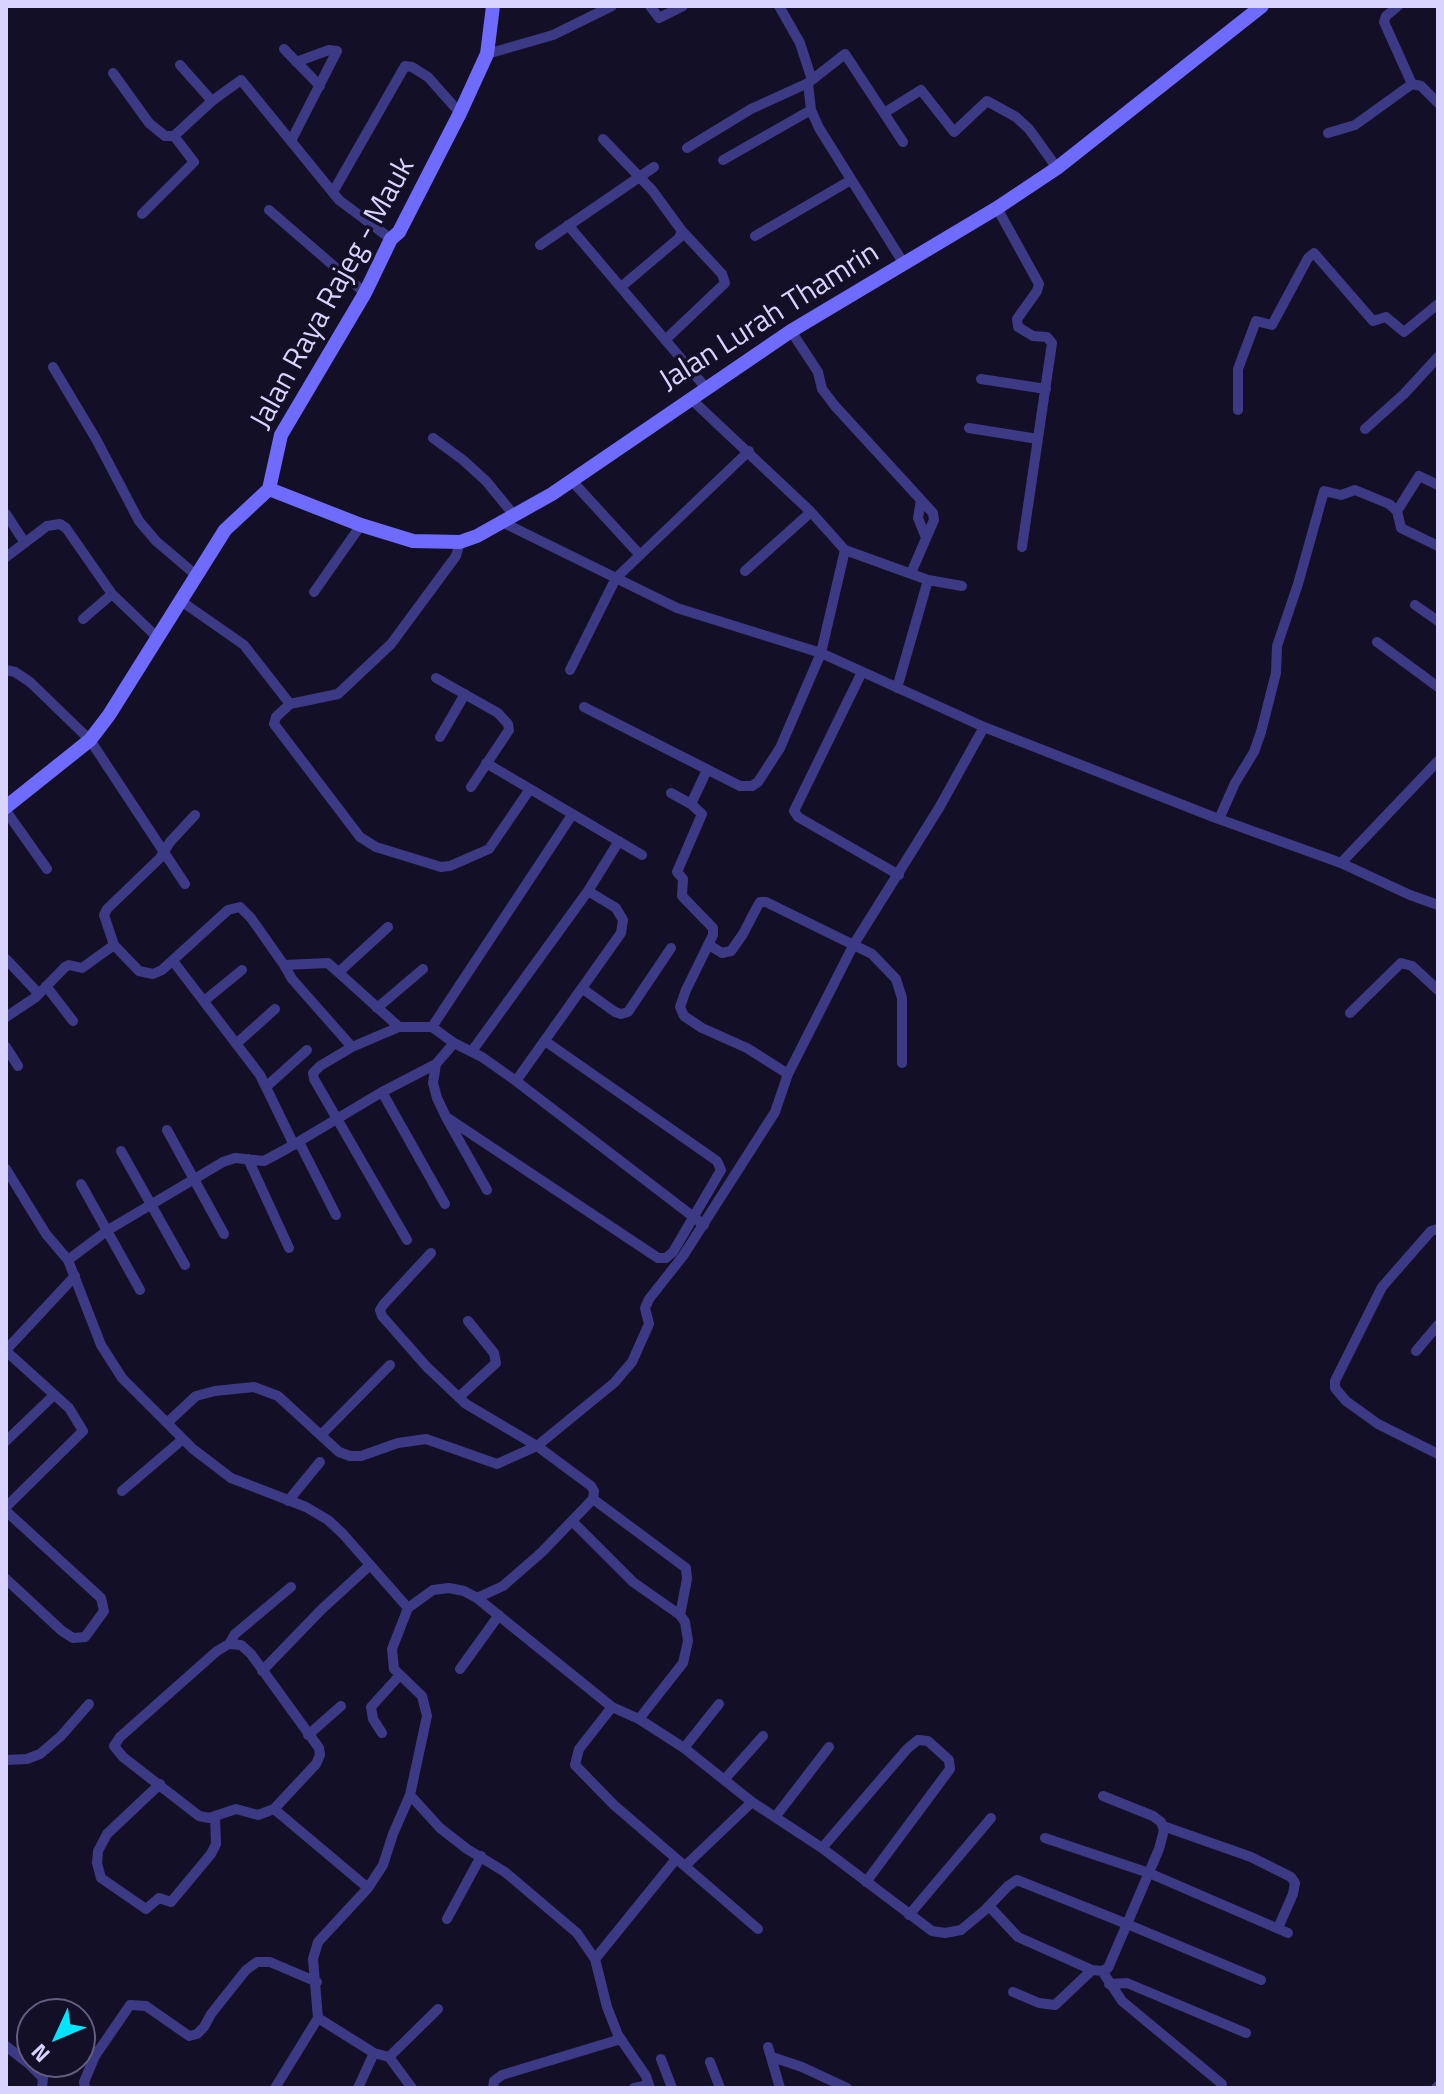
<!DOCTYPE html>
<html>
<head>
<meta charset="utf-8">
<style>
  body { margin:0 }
  #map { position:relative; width:1444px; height:2094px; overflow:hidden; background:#130f26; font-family:"Titillium Web",sans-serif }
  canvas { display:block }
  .frame { position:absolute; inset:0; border:8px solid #d9d4ff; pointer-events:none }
  .north { position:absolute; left:16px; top:1998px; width:80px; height:80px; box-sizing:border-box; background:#130f26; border:2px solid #625e7d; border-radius:50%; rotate:226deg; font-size:22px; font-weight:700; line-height:32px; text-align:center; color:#d9d4ff }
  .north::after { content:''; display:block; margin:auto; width:28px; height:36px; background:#00e5ff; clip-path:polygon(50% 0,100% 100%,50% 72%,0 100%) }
</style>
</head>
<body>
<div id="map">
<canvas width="1444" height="2094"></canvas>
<div class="frame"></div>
<div class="north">N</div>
</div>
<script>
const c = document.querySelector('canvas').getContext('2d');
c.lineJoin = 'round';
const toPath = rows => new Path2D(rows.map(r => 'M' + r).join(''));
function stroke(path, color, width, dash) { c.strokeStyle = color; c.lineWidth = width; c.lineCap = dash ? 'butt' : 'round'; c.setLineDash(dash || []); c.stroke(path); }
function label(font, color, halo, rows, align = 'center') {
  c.font = font + ' "Titillium Web",sans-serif'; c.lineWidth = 7; c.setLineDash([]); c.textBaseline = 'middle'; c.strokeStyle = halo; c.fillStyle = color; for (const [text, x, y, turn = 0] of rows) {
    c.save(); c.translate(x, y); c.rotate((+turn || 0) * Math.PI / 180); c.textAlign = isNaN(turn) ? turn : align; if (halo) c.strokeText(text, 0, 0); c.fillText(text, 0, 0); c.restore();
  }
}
const street = toPath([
  [650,6,659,18,683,6],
  [779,6,800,43,812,80],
  [1398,6,1386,16,1384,22,1412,84],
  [284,49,320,86],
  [487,54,553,35,612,6],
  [180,65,212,101],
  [113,73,149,123,165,136,174,136],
  [808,83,811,110,819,128,904,264],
  [884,113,921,90,954,132,987,101,1016,117,1029,129,1057,168],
  [1328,133,1355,125,1412,84,1421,86,1438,103],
  [292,139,337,51,329,50,296,62],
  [603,139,652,190,682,231,679,238,621,287],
  [687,148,751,109,808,83,845,54,903,142],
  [723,160,811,110],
  [333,192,405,66,412,67,428,77,460,113],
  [997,208,1039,284,1037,291,1017,319,1018,327,1033,336,1047,337,1052,343,1022,547],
  [269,210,365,293],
  [142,214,194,162,174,136,212,101,241,80,339,200,391,239],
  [568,225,706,388],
  [755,236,851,180],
  [540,245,654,167],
  [791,331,818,372,822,389,835,406,933,513,934,520,911,573],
  [665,340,725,283,722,274,682,231],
  [53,367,96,439,139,521,156,541,197,576],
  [981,379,1046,389],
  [690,398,811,512,845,550,928,580,962,586],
  [1238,410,1238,369,1256,321,1272,325,1308,258,1314,253,1373,321,1386,317,1404,332,1438,304],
  [969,428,1038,439],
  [1365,429,1404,394,1438,357],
  [433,438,463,460,486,481,514,515],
  [572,481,640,555],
  [921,500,918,518,926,538],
  [1397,511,1401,528,1438,546],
  [6,514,25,543],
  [502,522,677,608,821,653,984,727,1216,818,1341,863,1410,895,1438,905],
  [460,542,456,556,391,644,338,694,290,704,276,717,274,724,360,837,376,847,441,867,450,866,489,849,530,789],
  [6,557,47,526,60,524,66,528,112,594,158,638],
  [745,571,811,512],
  [314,592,361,525],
  [181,601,244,645,290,704],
  [1415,605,1438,621],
  [83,619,112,594],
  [1377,642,1438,687],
  [6,670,15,672,30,682,90,740,185,884],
  [570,670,616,578,749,451],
  [862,672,794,811,798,817,899,875],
  [436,678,498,713,508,724,509,730,471,787],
  [897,688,928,580],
  [584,707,740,786,752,786,758,782,780,748,821,653,845,550],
  [440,737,465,694],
  [486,763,642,855],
  [671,793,691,804,702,814,677,872,683,879,682,896,713,928,713,935,686,990,680,1007,684,1016,702,1028,747,1048,788,1074],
  [691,804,707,770],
  [6,811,47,869],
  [195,815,170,842,160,858,107,909,104,915,114,945,139,971,153,974,162,970,228,910,240,907,251,918,284,965,328,963,399,1027,432,1027],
  [1219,819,1235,783,1254,752,1261,732,1276,673,1277,646,1298,584,1324,491,1341,495,1355,490,1389,504,1397,511,1419,476,1438,485],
  [1341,863,1438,761],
  [588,891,619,841],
  [709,945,722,953,731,951,743,934,757,907,760,902,766,902,872,954,896,979,902,998,902,1063],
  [6,959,39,994],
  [173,961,260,1075,294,1145],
  [284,965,292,979,352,1047],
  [339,972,388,927],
  [46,986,73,1021],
  [583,989,615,1012,621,1014,628,1012,671,948],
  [204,1001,242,970],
  [377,1008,423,969],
  [1350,1013,1401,963,1412,966,1438,990],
  [6,1017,36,997,65,967,69,965,82,968,114,945],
  [399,1027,352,1047,320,1066,313,1073,314,1079,407,1240],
  [454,1043,432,1027,572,815],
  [236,1044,275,1009],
  [6,1047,18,1066],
  [472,1051,588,891,616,908,623,920,621,933,516,1081],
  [436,1064,433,1083,437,1098,446,1117,658,1258,666,1258,673,1252,721,1170,717,1161,545,1041],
  [267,1086,307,1050],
  [382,1092,445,1204],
  [447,1119,487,1190],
  [167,1130,224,1234],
  [299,1142,336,1215],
  [121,1151,185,1265],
  [248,1159,289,1248],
  [6,1169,46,1234,68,1260,101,1345,122,1378,193,1449,231,1478,306,1507,328,1520,343,1534,408,1608],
  [81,1184,140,1290],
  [1438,1229,1431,1231,1382,1287,1335,1381,1335,1388,1346,1401,1378,1424,1438,1454],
  [431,1253,383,1305,380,1310,382,1316,426,1366,466,1404,537,1446],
  [68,1260,108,1230,223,1162,235,1158,264,1161,288,1148,382,1092,436,1064,454,1043,482,1057,516,1081,704,1225],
  [6,1350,75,1276],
  [6,1351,69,1408,83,1431,6,1507],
  [1416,1351,1438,1325],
  [459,1397,496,1363,494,1353,468,1321],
  [168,1422,196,1396,215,1391,254,1387,278,1396,339,1452,350,1456,361,1456,398,1443,426,1439,497,1464,537,1446],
  [321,1435,390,1365],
  [6,1441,54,1395],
  [122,1491,183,1439],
  [593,1499,686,1568,687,1579,680,1615],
  [288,1501,320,1462],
  [6,1511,101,1598,104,1611,85,1637,73,1638,62,1631,6,1579],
  [572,1521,633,1582,680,1615,685,1622,688,1641,683,1663,639,1719],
  [477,1598,503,1586,542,1552,593,1499,594,1491,591,1486,537,1446,614,1383,632,1362,649,1324,645,1308,649,1299,683,1256,775,1112,788,1074,854,944,939,808,984,727],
  [229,1644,235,1634,291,1587],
  [460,1669,499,1615],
  [262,1671,322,1609,370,1565],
  [612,1707,579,1749,575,1765,614,1805,758,1929],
  [382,1733,373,1719,371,1707,399,1676],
  [308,1735,341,1706],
  [684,1748,719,1704],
  [6,1760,27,1759,40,1754,61,1736,89,1704],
  [724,1780,763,1736],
  [160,1784,107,1834,98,1851,97,1863,101,1878,146,1909,159,1898,171,1902,211,1854,216,1844,215,1816],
  [410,1795,440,1828,467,1849,505,1872,577,1933,595,1959,607,2007,618,2035,646,2076,650,2088],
  [274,1809,316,1764,320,1755,319,1748,251,1654,241,1645,229,1644,217,1651,120,1737,114,1746,123,1757,199,1816,209,1818,236,1809,258,1815,274,1809,368,1888],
  [776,1816,829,1747],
  [1163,1826,1251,1857,1291,1877,1295,1883,1293,1894,1278,1928],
  [1045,1838,1149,1873,1288,1933],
  [822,1848,907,1749,918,1740,928,1741,949,1760,950,1769,866,1882],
  [685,1866,752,1802],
  [989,1906,1018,1937,1092,1970,1102,1971,1108,1968,1127,1924,1261,1980],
  [909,1915,991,1818],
  [447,1919,481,1856],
  [595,1959,676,1859],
  [1102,1971,1122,2001,1222,2084],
  [1109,1984,1127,1983,1246,2033],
  [1013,1992,1039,2003,1055,2005,1092,1970],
  [318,2018,374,2053,389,2057,412,2088],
  [6,2046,29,2064,43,2078,42,2088],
  [768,2047,780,2088],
  [389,2057,438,2009],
  [772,2057,802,2067,847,2088],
  [661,2059,672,2088],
  [710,2062,720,2088],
  [85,2088,84,2082,95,2056,130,2005,146,2006,189,2036,197,2034,204,2027,211,2014,246,1970,257,1962,270,1962,317,1982],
  [275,2088,318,2018,313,1959,318,1942,368,1888,383,1865,393,1834,410,1795,427,1716,422,1696,394,1669,392,1649,408,1608,433,1590,449,1588,464,1591,477,1598,612,1707,639,1719,684,1748,752,1802,822,1848,932,1931,945,1933,961,1930,985,1910,1008,1886,1017,1880,1127,1924,1159,1849,1164,1830,1161,1822,1153,1816,1103,1796],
  [358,2088,374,2053],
  [493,2088,494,2081,502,2075,621,2039],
  [634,2088,648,2085],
  [1436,2088,1438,2086]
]);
const secondary = toPath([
  [269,489,361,525,413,541,460,542,477,536,552,494,791,331,997,208,1057,168,1262,6],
  [6,807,90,740,109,715,225,530,269,489,281,435,365,293,391,239,399,232,460,113,487,54,493,6]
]);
const streetNames = [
  ["Jalan Raya Rajeg - Mauk",334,294,-61],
  ["Jalan Lurah Thamrin",770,318,-32]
];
stroke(street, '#3d3a85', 10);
stroke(secondary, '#6f6bff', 14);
label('30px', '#d9d4ff', '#130f26', streetNames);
</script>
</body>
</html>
